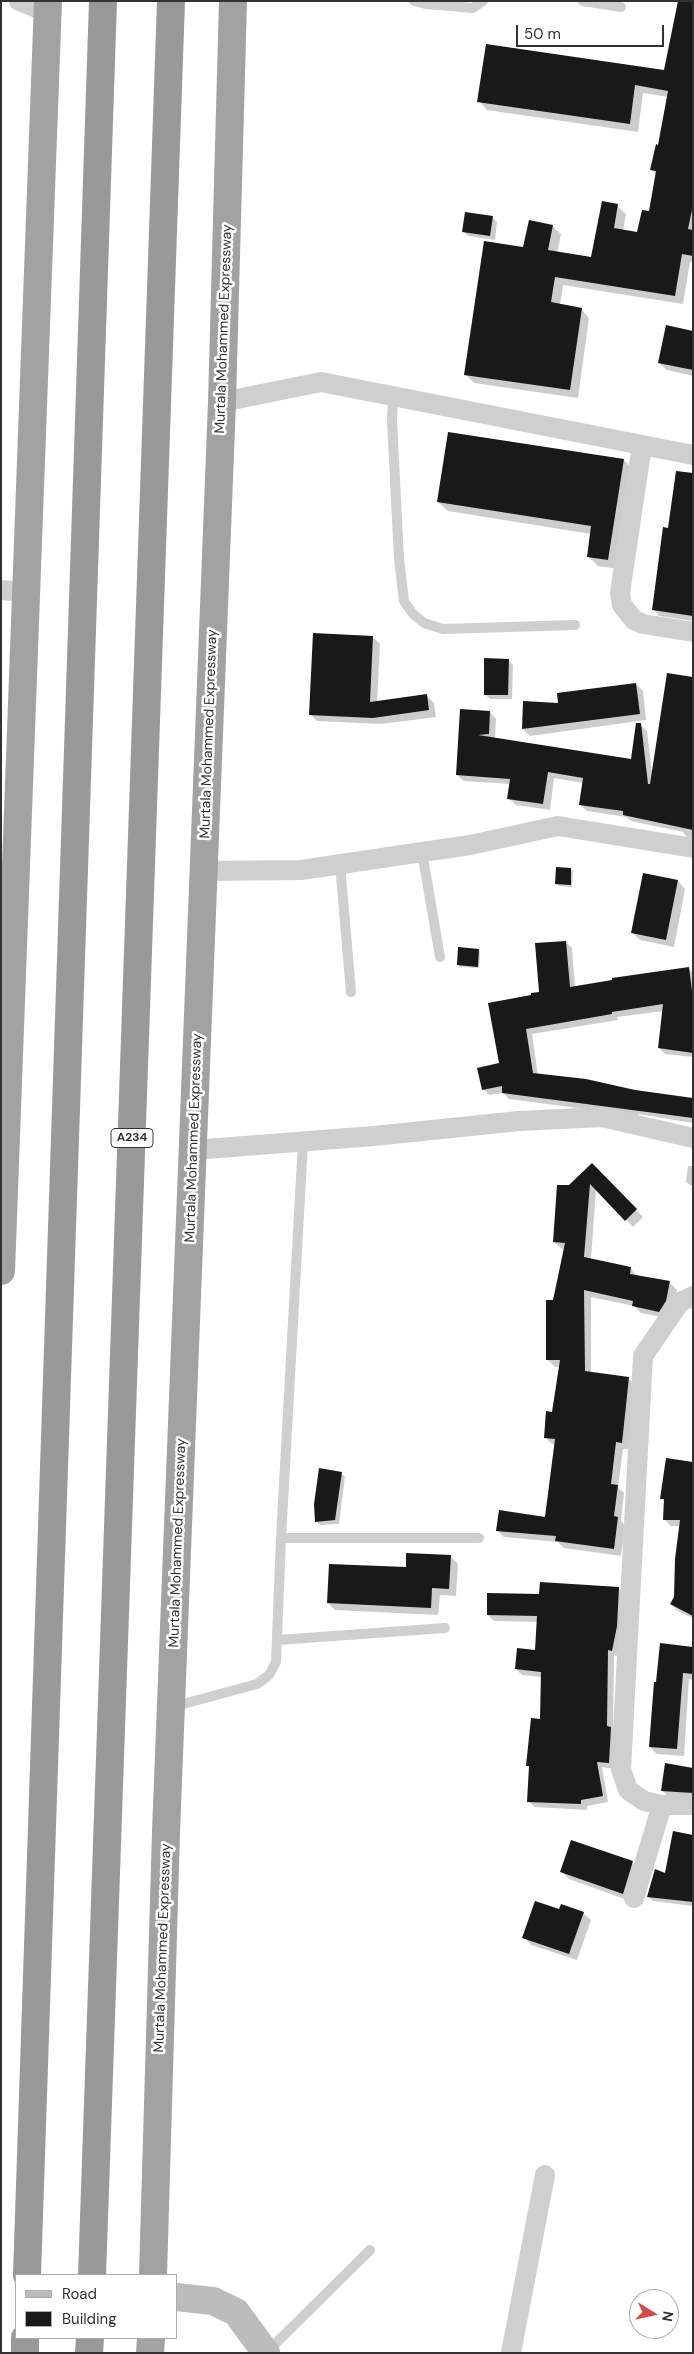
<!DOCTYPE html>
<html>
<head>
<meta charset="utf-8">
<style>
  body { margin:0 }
  #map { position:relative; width:694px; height:2354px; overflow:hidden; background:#fff; font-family:"DM Sans",sans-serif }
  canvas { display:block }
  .frame { position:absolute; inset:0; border:2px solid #323232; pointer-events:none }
  .legend { position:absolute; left:15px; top:2274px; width:162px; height:65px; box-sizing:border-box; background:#fff; border:1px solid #adadad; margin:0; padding:6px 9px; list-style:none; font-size:15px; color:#323232 }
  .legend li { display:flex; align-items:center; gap:10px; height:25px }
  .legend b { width:25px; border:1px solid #adadad }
  .north { position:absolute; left:629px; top:2289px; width:50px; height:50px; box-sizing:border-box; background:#fff; border:1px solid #adadad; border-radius:50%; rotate:100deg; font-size:14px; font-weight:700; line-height:20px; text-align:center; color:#323232 }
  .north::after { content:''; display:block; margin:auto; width:18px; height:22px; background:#d24b4c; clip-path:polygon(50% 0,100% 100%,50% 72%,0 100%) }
  .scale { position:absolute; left:516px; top:25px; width:148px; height:22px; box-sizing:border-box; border:2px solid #323232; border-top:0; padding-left:6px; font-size:15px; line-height:18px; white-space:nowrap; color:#323232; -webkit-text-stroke:4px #fff; paint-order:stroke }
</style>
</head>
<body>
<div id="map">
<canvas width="694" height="2354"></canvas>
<div class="frame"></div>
<ul class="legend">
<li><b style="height:6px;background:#bcbcbc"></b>Road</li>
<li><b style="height:14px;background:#191919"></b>Building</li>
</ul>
<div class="north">N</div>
<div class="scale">50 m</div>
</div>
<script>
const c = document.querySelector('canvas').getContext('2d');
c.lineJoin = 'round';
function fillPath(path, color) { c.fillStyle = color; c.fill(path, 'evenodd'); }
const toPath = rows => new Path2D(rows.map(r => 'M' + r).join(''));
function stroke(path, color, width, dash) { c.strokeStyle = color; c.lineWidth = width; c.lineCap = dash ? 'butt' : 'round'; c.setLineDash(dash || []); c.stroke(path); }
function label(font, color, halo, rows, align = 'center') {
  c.font = font + ' "DM Sans",sans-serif'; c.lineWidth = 5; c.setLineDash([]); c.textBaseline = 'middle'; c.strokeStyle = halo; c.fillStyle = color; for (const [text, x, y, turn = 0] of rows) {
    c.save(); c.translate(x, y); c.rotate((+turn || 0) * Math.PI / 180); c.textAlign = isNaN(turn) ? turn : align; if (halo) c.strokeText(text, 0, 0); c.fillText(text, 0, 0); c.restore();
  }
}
const shadow = toPath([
  [693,1,693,262,690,262,683,304,563,285,560,305,581,309,589,318,578,398,474,383,465,374,524,248,552,226,561,234,557,253,592,258,617,206,626,214,623,231,638,233,650,212,657,175,651,169,659,146,668,97,643,93,638,132,487,110,479,101,665,72],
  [492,217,497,222,495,240,468,236,463,231],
  [693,332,693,376,667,370,659,363],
  [624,460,633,470,618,569,598,566,588,556,591,534,448,511,438,502],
  [693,474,693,621,659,616,653,609,669,529],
  [373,637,380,644,377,702,427,696,434,703,436,717,381,724,317,721,310,714],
  [508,660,513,665,512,699,490,699,485,694],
  [693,678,693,841,689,840,683,832,631,821,626,817,587,811,580,804,584,783,554,778,550,810,516,805,509,798,511,784,464,781,457,775,490,712,496,719,495,739,632,761,640,725,647,731,652,773],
  [636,684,643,691,646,720,530,736,523,729,559,704],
  [571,869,573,871,572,887,559,886,556,884],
  [678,881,685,889,674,947,640,940,633,933],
  [566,942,572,948,575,987,688,968,693,973,693,1057,665,1054,659,1048,664,1011,617,1017,618,1020,532,1034,538,1075,693,1099,693,1123,638,1114,638,1116,509,1099,503,1093,489,1095,483,1089,500,1064,533,996,540,993],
  [478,950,480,952,479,968,460,967,458,965],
  [592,1165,643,1217,633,1227,596,1189,591,1259,630,1268,637,1276,670,1283,677,1290,673,1308,666,1318,641,1313,634,1306,591,1297,591,1373,628,1378,635,1385,629,1449,623,1449,618,1487,624,1493,621,1521,625,1525,621,1556,564,1548,558,1542,504,1537,497,1530,546,1518,556,1445,552,1444,545,1437,553,1413,560,1367,555,1367,548,1360,554,1301,565,1249,562,1249,554,1242,569,1187],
  [688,1166,693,1166,693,1187,686,1182],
  [693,1463,693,1618,678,1611,671,1604,675,1597,681,1526,671,1526,664,1519,665,1502,662,1499],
  [341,1473,345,1477,339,1524,320,1525,316,1521],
  [450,1556,458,1564,456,1596,440,1595,438,1615,335,1610,328,1603,407,1569],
  [618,1588,625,1595,618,1656,614,1655,613,1730,617,1735,615,1769,602,1767,608,1802,587,1806,587,1810,535,1807,528,1801,530,1768,527,1765,542,1721,542,1677,522,1675,516,1669,536,1651,538,1622,494,1621,488,1615,540,1595],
  [693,1648,693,1680,689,1679,684,1756,657,1754,650,1747],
  [693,1769,693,1799,669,1797,662,1790],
  [693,1836,693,1906,653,1901,648,1896],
  [632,1863,639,1870,630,1901,569,1879,562,1872],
  [583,1913,591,1920,577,1960,531,1945,524,1937]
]);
const building = toPath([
  [678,1,693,1,693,205,688,229,693,230,693,256,682,254,675,296,555,277,551,302,582,308,570,390,464,375,484,241,523,247,529,220,553,225,548,250,591,257,602,201,618,204,614,228,637,232,642,210,649,211,656,171,650,170,656,144,658,145,668,91,635,85,630,124,477,102,486,44,664,70],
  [465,212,493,216,490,236,462,232],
  [666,325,693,331,693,370,658,363],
  [448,432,624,459,608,560,587,557,591,526,437,502],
  [676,471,693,473,693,616,652,610,663,527,668,528],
  [313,633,373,636,370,702,427,694,429,710,373,718,309,715],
  [484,658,509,659,508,695,484,695],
  [667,673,693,677,693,830,623,815,623,811,579,805,583,778,548,772,543,804,507,799,510,779,456,775,460,709,490,711,489,734,478,735,631,759,636,723,641,723,648,784,650,784],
  [636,683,640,714,522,729,523,701,558,703,557,693],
  [556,867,571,868,571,885,555,884],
  [643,873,678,880,666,940,631,933],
  [566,941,570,987,612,980,612,978,689,967,693,999,693,1053,658,1048,663,1004,612,1012,612,1014,526,1029,533,1073,586,1079,635,1090,693,1098,693,1118,502,1093,502,1086,482,1090,477,1068,499,1063,488,1003,531,995,531,993,539,992,535,943],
  [458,947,479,949,478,967,457,965],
  [592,1163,637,1209,625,1221,590,1184,584,1257,631,1267,630,1274,670,1281,666,1301,659,1312,632,1306,633,1301,584,1290,585,1371,629,1377,622,1443,616,1442,611,1484,618,1485,614,1516,618,1517,614,1549,555,1541,556,1536,496,1531,499,1510,545,1517,555,1439,544,1438,546,1411,552,1412,560,1360,546,1360,546,1300,553,1300,565,1243,553,1242,557,1185,569,1185],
  [666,1458,693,1462,693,1616,670,1604,674,1597,675,1559,680,1520,663,1520,664,1499,660,1499],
  [319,1468,342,1472,335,1520,315,1522,314,1504],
  [406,1553,451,1555,449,1589,432,1588,431,1608,327,1603,329,1564,406,1567],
  [540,1582,619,1587,617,1626,612,1651,608,1650,607,1726,611,1727,609,1763,597,1762,603,1796,581,1800,581,1804,527,1802,529,1766,526,1766,531,1718,540,1719,541,1672,515,1669,517,1648,535,1650,537,1616,487,1615,487,1593,539,1594],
  [660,1643,693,1647,693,1674,683,1673,677,1749,649,1747,654,1682,656,1682],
  [665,1763,693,1768,693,1793,661,1791],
  [673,1831,693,1835,693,1902,647,1897,655,1869,665,1873],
  [571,1840,633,1861,623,1894,560,1872],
  [535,1901,559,1909,561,1904,584,1912,569,1954,522,1938]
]);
const service = toPath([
  [414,1,426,4,473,8,483,1],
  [583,1,621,7],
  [393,396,392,420,399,559,404,601,413,614,424,623,443,629,575,625],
  [422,852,440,957],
  [340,864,351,992],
  [281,1538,479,1538],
  [278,1640,445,1628],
  [172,1707,257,1684,269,1675,276,1662,281,1538,303,1142],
  [267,2352,370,2250]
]);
const minor = toPath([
  [19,1,47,12],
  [222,402,321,382,693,455],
  [642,445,620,593,622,605,634,620,643,624,693,632],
  [1,590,25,592],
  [204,871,301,870,470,845,558,826,693,848],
  [193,1150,374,1136,519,1121,602,1117,693,1138],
  [693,1296,680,1302,643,1356,621,1769,628,1790,644,1801,662,1805,693,1805],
  [634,1898,662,1805],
  [511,2353,545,2175]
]);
const secondary = toPath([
  [176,2297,213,2301,236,2312,266,2353]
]);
const trunk = toPath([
  [1,1271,48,1],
  [153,2275,166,1832,222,402,233,1],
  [150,2353,151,2338]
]);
const motorway = toPath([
  [27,2275,103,1],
  [92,2275,171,1],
  [25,2353,25,2338],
  [89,2353,90,2338]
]);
const shields = [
  [132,1138,42]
];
const shieldNames = [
  ["A234",132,1138]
];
const streetNames = [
  ["Murtala Mohammed Expressway",224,329,-88],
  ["Murtala Mohammed Expressway",209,734,-88],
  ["Murtala Mohammed Expressway",194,1138,-88],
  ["Murtala Mohammed Expressway",178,1543,-88],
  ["Murtala Mohammed Expressway",163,1948,-88]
];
fillPath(shadow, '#0003');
fillPath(building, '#191919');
stroke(service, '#cfcfcf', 10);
stroke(minor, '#cfcfcf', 20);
stroke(secondary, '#bcbcbc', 28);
stroke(trunk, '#a2a2a2', 28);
stroke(motorway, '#999', 28);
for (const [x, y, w] of shields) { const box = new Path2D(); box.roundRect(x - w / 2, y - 9.5, w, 19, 4); c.fillStyle = '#fff'; c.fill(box); stroke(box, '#323232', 1); }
label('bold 12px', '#323232', null, shieldNames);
label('14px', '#323232', '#fff', streetNames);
</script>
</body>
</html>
